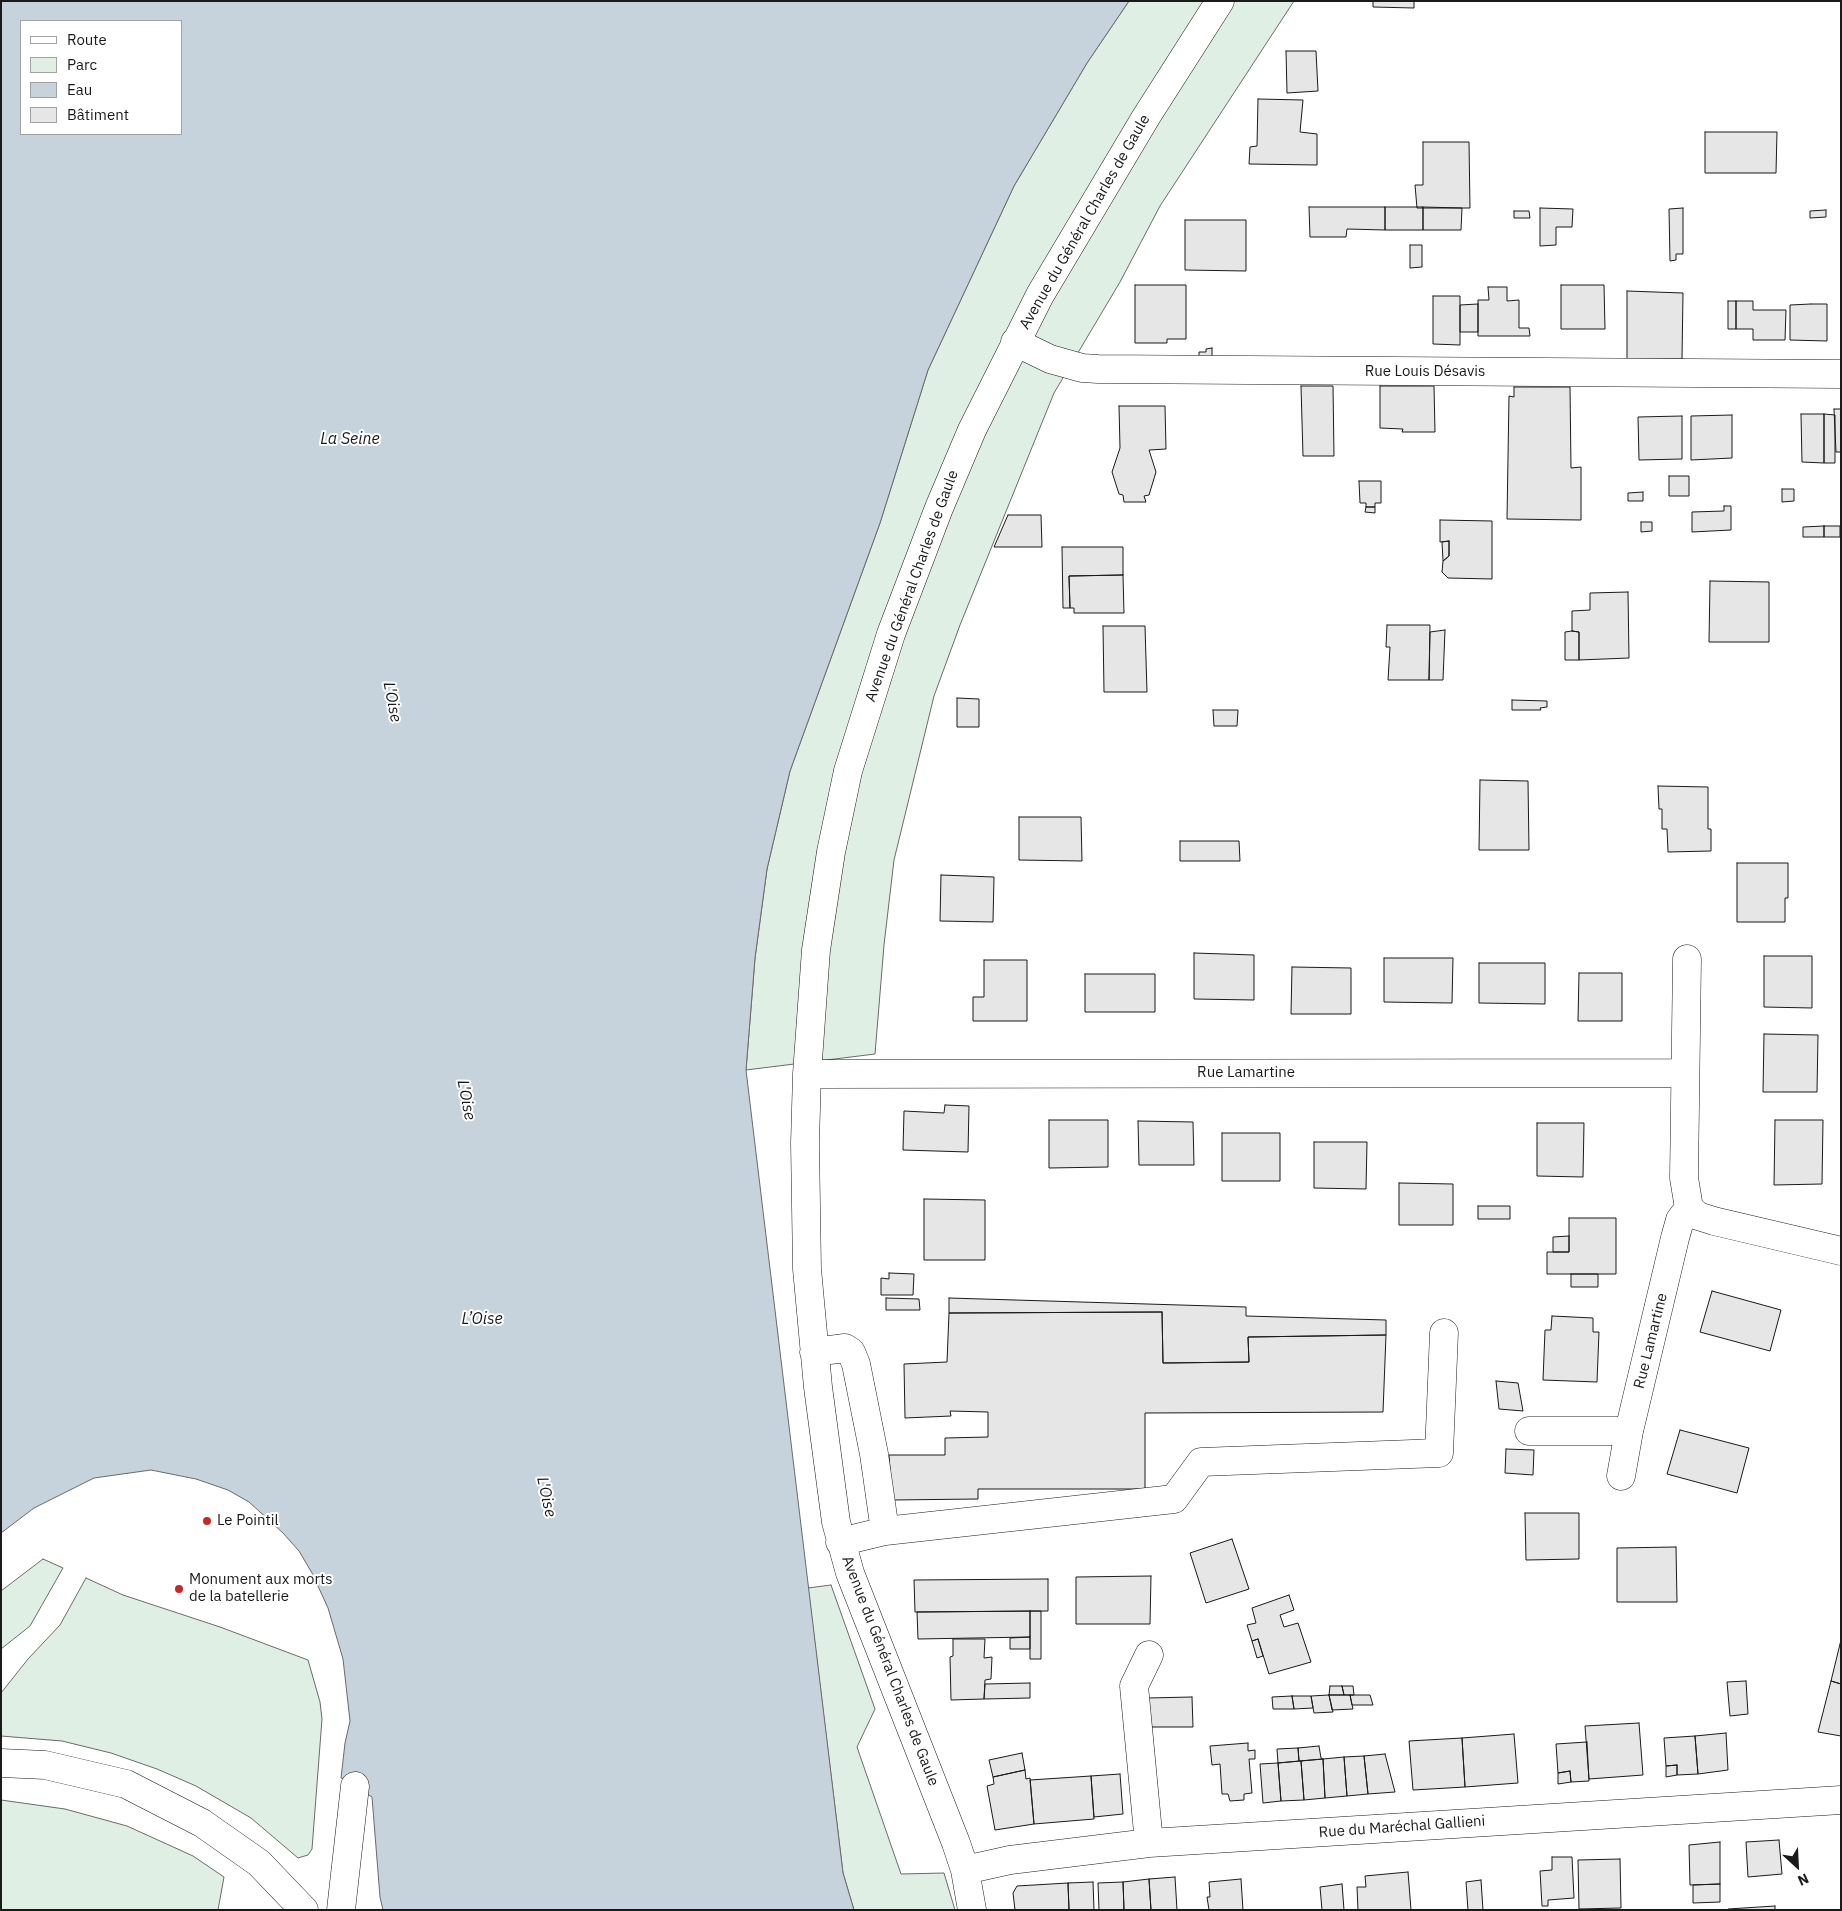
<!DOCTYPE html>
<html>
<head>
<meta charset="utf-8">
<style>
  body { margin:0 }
  #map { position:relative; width:1842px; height:1911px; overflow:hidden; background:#fff; font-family:"IBM Plex Sans",sans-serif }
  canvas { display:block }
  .frame { position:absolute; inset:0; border:2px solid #1a1a1a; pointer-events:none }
  .legend { position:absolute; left:20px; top:20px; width:162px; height:115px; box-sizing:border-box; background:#fff; border:1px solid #a3a3a3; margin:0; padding:6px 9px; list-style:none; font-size:15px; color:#1a1a1a }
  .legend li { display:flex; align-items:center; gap:10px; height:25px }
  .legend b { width:25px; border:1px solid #a3a3a3 }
  .north { position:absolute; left:1772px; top:1841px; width:50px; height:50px; -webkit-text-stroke:4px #fff; paint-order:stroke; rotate:155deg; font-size:14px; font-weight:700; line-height:20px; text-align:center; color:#1a1a1a }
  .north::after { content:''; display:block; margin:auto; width:18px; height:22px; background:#1a1a1a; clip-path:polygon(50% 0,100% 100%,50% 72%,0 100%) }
</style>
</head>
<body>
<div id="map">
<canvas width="1842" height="1911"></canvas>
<div class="frame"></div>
<ul class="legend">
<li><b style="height:6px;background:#fff"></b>Route</li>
<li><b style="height:14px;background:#e0efe3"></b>Parc</li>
<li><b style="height:14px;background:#c6d2dc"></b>Eau</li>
<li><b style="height:14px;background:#e6e6e6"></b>Bâtiment</li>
</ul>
<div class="north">N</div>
</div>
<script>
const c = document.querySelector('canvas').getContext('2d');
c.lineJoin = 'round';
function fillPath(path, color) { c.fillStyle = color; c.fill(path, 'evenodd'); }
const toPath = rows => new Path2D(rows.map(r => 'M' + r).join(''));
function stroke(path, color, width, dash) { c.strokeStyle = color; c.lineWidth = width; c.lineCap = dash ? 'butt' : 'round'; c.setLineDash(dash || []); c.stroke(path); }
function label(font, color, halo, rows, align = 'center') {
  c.font = font + ' "IBM Plex Sans",sans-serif'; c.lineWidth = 4; c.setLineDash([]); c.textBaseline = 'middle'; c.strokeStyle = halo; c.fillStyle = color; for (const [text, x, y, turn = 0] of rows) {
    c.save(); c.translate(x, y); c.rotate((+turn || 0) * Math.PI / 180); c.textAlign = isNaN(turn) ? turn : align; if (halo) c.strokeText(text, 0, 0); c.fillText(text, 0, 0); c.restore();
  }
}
const green = toPath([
  [1129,1,1294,1,1160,206,1120,282,1054,393,960,625,934,696,894,860,884,945,875,1054,746,1070,755,958,767,869,790,771,880,523,928,370,1014,186,1087,63,1129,1],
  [43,1559,63,1568,30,1626,1,1649,1,1591,43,1559],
  [86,1578,123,1595,220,1627,308,1660,320,1702,322,1719,312,1849,308,1855,298,1858,251,1818,196,1786,157,1769,111,1753,62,1741,1,1736,1,1693,28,1659,60,1625,86,1578],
  [831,1585,875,1709,857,1747,901,1874,944,1873,955,1910,854,1910,843,1873,808,1588,831,1585],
  [1,1800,65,1809,127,1826,193,1856,224,1877,218,1910,1,1910,1,1800]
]);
const water = toPath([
  [1,1,1129,1,1087,63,1014,186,928,370,880,523,790,771,767,869,755,958,746,1070,843,1873,854,1910,383,1910,380,1897,372,1797,341,1778,345,1743,350,1721,343,1659,328,1608,312,1573,299,1551,283,1533,249,1502,228,1490,196,1479,151,1470,94,1478,34,1508,1,1533,1,1],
  [21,21,181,21,181,134,21,134,21,21]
]);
const building = toPath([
  [1373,1,1414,1,1414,8,1373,7,1373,1],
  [1286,51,1316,51,1318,91,1287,93,1286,51],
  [1258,99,1303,100,1300,132,1317,134,1317,165,1249,164,1250,147,1257,146,1258,99],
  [1705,132,1777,132,1776,173,1705,173,1705,132],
  [1423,142,1469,142,1470,208,1417,208,1415,185,1423,185,1423,142],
  [1309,207,1385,207,1385,230,1347,229,1346,237,1310,237,1309,207],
  [1385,207,1423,207,1423,230,1385,230,1385,207],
  [1423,207,1462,208,1461,230,1423,230,1423,207],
  [1540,208,1573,209,1572,227,1556,227,1556,245,1540,246,1540,208],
  [1683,208,1683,254,1676,254,1676,260,1670,261,1669,209,1683,208],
  [1826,210,1826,217,1810,218,1810,211,1826,210],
  [1514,211,1529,211,1530,218,1514,218,1514,211],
  [1185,220,1246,220,1246,271,1185,270,1185,220],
  [1410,245,1422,245,1422,267,1410,268,1410,245],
  [1135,285,1186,285,1186,339,1167,339,1167,343,1135,343,1135,285],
  [1561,285,1604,285,1605,329,1561,329,1561,285],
  [1488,287,1507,287,1507,301,1519,300,1519,328,1529,328,1530,336,1478,336,1478,300,1489,300,1488,287],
  [1627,291,1683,293,1682,359,1627,359,1627,291],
  [1433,296,1460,296,1460,345,1433,344,1433,296],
  [1728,301,1736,301,1736,329,1728,329,1728,301],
  [1736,301,1753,301,1753,310,1786,310,1785,340,1753,340,1753,329,1736,329,1736,301],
  [1478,304,1478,332,1460,332,1460,305,1478,304],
  [1811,304,1827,304,1827,341,1790,340,1790,305,1811,304],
  [1212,348,1212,358,1199,358,1199,352,1206,352,1206,349,1212,348],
  [1301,386,1333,386,1334,456,1303,456,1301,386],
  [1380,386,1434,386,1435,432,1402,432,1403,429,1380,428,1380,386],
  [1514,387,1570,387,1571,468,1581,467,1581,520,1507,519,1509,396,1514,397,1514,387],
  [1119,406,1165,406,1166,449,1149,450,1156,472,1149,495,1144,496,1146,502,1124,502,1123,495,1119,494,1112,472,1120,448,1119,406],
  [1834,409,1841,409,1841,452,1836,452,1834,409],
  [1801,414,1824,414,1824,463,1802,462,1801,414],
  [1824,414,1835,415,1835,463,1824,463,1824,414],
  [1732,415,1732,458,1691,460,1691,416,1732,415],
  [1682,416,1682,459,1639,460,1638,417,1682,416],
  [1669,476,1689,476,1689,496,1669,496,1669,476],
  [1359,481,1381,481,1381,503,1375,503,1375,507,1366,507,1366,503,1360,503,1359,481],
  [1782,489,1794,489,1794,501,1782,502,1782,489],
  [1643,492,1643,501,1628,501,1628,493,1643,492],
  [1724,506,1731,506,1731,530,1692,532,1692,512,1724,511,1724,506],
  [1366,507,1375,507,1375,513,1365,512,1366,507],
  [1008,515,1041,515,1042,547,994,547,1008,515],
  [1440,520,1492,521,1492,579,1448,578,1442,572,1443,561,1449,556,1449,541,1440,542,1440,520],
  [1641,522,1652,522,1652,531,1641,532,1641,522],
  [1824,526,1824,537,1803,537,1803,527,1824,526],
  [1824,526,1840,526,1840,537,1824,537,1824,526],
  [1449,541,1449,556,1443,561,1442,542,1449,541],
  [1062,547,1123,547,1123,575,1069,576,1070,608,1063,608,1062,547],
  [1123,575,1124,613,1074,613,1074,608,1070,608,1069,576,1123,575],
  [1710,581,1769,582,1769,642,1709,642,1710,581],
  [1628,592,1629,658,1579,660,1579,632,1572,631,1572,611,1590,610,1590,593,1628,592],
  [1387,625,1430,625,1429,680,1388,680,1390,647,1386,647,1387,625],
  [1103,626,1145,626,1147,692,1104,692,1103,626],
  [1445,630,1443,680,1429,680,1430,632,1445,630],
  [1572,631,1579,632,1579,660,1565,660,1565,632,1572,631],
  [957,698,979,699,979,727,957,727,957,698],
  [1512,700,1547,701,1547,707,1540,708,1541,710,1512,710,1512,700],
  [1213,710,1238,710,1237,726,1214,726,1213,710],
  [1480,780,1528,781,1529,850,1479,850,1480,780],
  [1658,786,1708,787,1708,829,1711,829,1711,851,1668,852,1667,829,1662,829,1662,809,1659,809,1658,786],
  [1019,817,1081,817,1082,861,1019,860,1019,817],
  [1180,841,1239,841,1240,861,1180,861,1180,841],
  [1737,863,1788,863,1788,898,1785,898,1785,922,1737,922,1737,863],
  [941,875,994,877,993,922,940,921,941,875],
  [1194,953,1254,955,1254,1000,1194,999,1194,953],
  [1764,956,1812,956,1812,1008,1764,1007,1764,956],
  [1384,958,1453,958,1452,1003,1384,1002,1384,958],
  [984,960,1027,960,1027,1021,973,1021,973,997,984,997,984,960],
  [1479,963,1545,963,1545,1004,1479,1003,1479,963],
  [1292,967,1351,968,1351,1014,1291,1014,1292,967],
  [1579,973,1622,973,1622,1021,1578,1021,1579,973],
  [1085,974,1155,974,1155,1012,1085,1012,1085,974],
  [1764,1034,1818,1035,1817,1092,1763,1092,1764,1034],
  [945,1105,969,1106,968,1152,903,1150,904,1111,944,1113,945,1105],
  [1049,1120,1108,1120,1108,1167,1049,1168,1049,1120],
  [1775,1120,1823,1120,1822,1184,1774,1185,1775,1120],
  [1138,1121,1193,1122,1194,1165,1139,1165,1138,1121],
  [1537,1123,1584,1123,1583,1177,1537,1176,1537,1123],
  [1222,1133,1280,1133,1280,1181,1222,1181,1222,1133],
  [1314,1142,1367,1142,1366,1189,1314,1188,1314,1142],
  [1399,1183,1453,1184,1453,1225,1399,1225,1399,1183],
  [924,1199,985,1200,985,1260,924,1260,924,1199],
  [1478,1206,1510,1206,1510,1219,1478,1219,1478,1206],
  [1569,1218,1616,1218,1616,1274,1547,1274,1547,1252,1569,1252,1569,1218],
  [1569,1236,1569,1252,1553,1252,1553,1237,1569,1236],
  [889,1273,914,1274,913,1295,881,1295,881,1278,889,1279,889,1273],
  [1571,1274,1598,1274,1598,1287,1571,1287,1571,1274],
  [1712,1291,1781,1310,1770,1351,1700,1332,1712,1291],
  [886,1298,919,1299,920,1310,886,1310,886,1298],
  [949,1298,1246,1307,1246,1316,1386,1320,1386,1335,1248,1337,1249,1362,1163,1363,1162,1312,949,1313,949,1298],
  [1162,1312,1163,1363,1249,1362,1248,1337,1386,1335,1383,1412,1145,1413,1145,1489,978,1489,978,1499,892,1500,889,1455,945,1455,945,1438,988,1437,988,1412,950,1411,951,1416,905,1418,904,1364,947,1362,949,1313,1162,1312],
  [1552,1316,1593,1318,1593,1332,1599,1332,1597,1382,1543,1380,1545,1330,1551,1330,1552,1316],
  [1496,1381,1518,1383,1523,1411,1499,1409,1496,1381],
  [1680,1430,1749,1448,1737,1493,1667,1474,1680,1430],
  [1506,1449,1534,1450,1533,1475,1505,1473,1506,1449],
  [1525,1513,1579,1513,1579,1559,1526,1560,1525,1513],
  [1232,1539,1249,1589,1206,1603,1190,1553,1232,1539],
  [1676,1547,1677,1602,1617,1602,1617,1548,1676,1547],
  [1151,1576,1150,1624,1076,1624,1076,1577,1151,1576],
  [1048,1579,1048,1611,915,1612,914,1580,1048,1579],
  [1289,1595,1294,1610,1280,1615,1284,1627,1298,1623,1311,1662,1269,1674,1258,1639,1252,1641,1247,1625,1256,1623,1252,1608,1289,1595],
  [1030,1611,1041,1611,1041,1659,1030,1659,1030,1611],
  [1030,1611,1030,1637,918,1639,917,1612,1030,1611],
  [1030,1637,1030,1649,1010,1649,1010,1638,1030,1637],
  [953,1639,985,1639,984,1658,992,1657,991,1679,985,1680,984,1699,951,1700,950,1657,953,1656,953,1639],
  [1258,1639,1263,1656,1257,1658,1252,1641,1258,1639],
  [1841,1640,1841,1684,1831,1681,1841,1640],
  [1746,1681,1748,1714,1730,1716,1727,1682,1746,1681],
  [1831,1681,1841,1684,1841,1736,1818,1732,1831,1681],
  [1030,1683,1030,1698,984,1699,985,1684,1030,1683],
  [1330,1686,1342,1686,1344,1695,1329,1695,1330,1686],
  [1342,1686,1353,1686,1354,1695,1344,1695,1342,1686],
  [1329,1695,1350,1695,1353,1709,1332,1710,1329,1695],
  [1329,1695,1333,1712,1314,1713,1311,1696,1329,1695],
  [1350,1695,1370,1695,1373,1705,1352,1705,1350,1695],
  [1292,1696,1294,1709,1273,1709,1272,1697,1292,1696],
  [1292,1696,1311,1696,1313,1708,1294,1709,1292,1696],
  [1192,1697,1193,1727,1149,1727,1147,1698,1192,1697],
  [1639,1723,1643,1775,1589,1779,1585,1726,1639,1723],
  [1726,1733,1728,1770,1698,1774,1695,1736,1726,1733],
  [1514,1734,1518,1783,1465,1787,1462,1738,1514,1734],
  [1695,1736,1698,1774,1677,1775,1677,1765,1666,1766,1664,1738,1695,1736],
  [1462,1738,1465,1787,1413,1790,1409,1741,1462,1738],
  [1587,1742,1589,1781,1571,1782,1570,1771,1558,1773,1556,1744,1587,1742],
  [1248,1743,1248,1751,1255,1750,1255,1759,1249,1759,1252,1793,1244,1794,1244,1800,1230,1801,1228,1794,1222,1794,1220,1764,1212,1765,1210,1746,1248,1743],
  [1319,1746,1321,1758,1323,1759,1299,1761,1298,1748,1319,1746],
  [1298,1748,1299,1761,1278,1763,1277,1749,1298,1748],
  [1022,1753,1025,1770,993,1777,989,1760,1022,1753],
  [1385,1754,1395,1792,1368,1794,1364,1756,1385,1754],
  [1364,1756,1368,1794,1347,1796,1344,1757,1364,1756],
  [1344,1757,1347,1796,1325,1798,1323,1759,1344,1757],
  [1323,1759,1325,1798,1304,1800,1301,1761,1323,1759],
  [1301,1761,1304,1800,1281,1801,1278,1763,1301,1761],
  [1278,1763,1281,1801,1263,1803,1260,1764,1278,1763],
  [1677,1765,1677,1775,1666,1777,1666,1766,1677,1765],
  [1025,1770,1026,1779,1030,1778,1034,1824,995,1830,987,1786,994,1784,993,1777,1025,1770],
  [1570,1771,1571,1782,1558,1784,1558,1773,1570,1771],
  [1120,1774,1123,1814,1094,1817,1091,1776,1120,1774],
  [1091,1776,1094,1819,1034,1824,1030,1780,1091,1776],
  [1779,1840,1782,1874,1748,1877,1746,1842,1779,1840],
  [1720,1842,1720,1884,1690,1885,1689,1845,1720,1842],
  [1552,1857,1572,1857,1574,1898,1548,1900,1548,1906,1542,1906,1540,1871,1552,1870,1552,1857],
  [1620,1859,1621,1908,1579,1909,1578,1860,1620,1859],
  [1408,1872,1411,1910,1358,1910,1357,1887,1366,1887,1365,1876,1408,1872],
  [1175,1877,1177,1910,1151,1910,1149,1879,1175,1877],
  [1149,1879,1151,1910,1124,1910,1123,1882,1149,1879],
  [1241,1879,1243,1910,1209,1910,1207,1897,1210,1897,1209,1882,1241,1879],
  [1481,1880,1483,1910,1468,1910,1466,1882,1481,1880],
  [1093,1882,1094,1910,1069,1910,1068,1883,1093,1882],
  [1123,1882,1124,1910,1099,1910,1098,1883,1123,1882],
  [1068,1883,1069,1910,1015,1910,1013,1893,1017,1886,1068,1883],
  [1342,1884,1344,1910,1322,1910,1320,1887,1342,1884],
  [1720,1884,1720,1902,1693,1903,1693,1885,1720,1884],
  [1775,1906,1775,1910,1728,1910,1728,1909,1775,1906]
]);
const minor = toPath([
  [1015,342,1050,359,1082,368,1098,369,1841,374],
  [1687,959,1684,1178,1689,1208,1698,1216,1714,1221,1841,1251],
  [807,1074,1685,1073],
  [814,1352,845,1348,851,1352,856,1364,874,1454,885,1531],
  [1529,1431,1629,1431],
  [1621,1476,1629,1431,1675,1238,1680,1220,1689,1208],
  [840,1542,885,1531,1174,1499,1201,1462,1439,1453,1444,1333],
  [1,1763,45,1765,126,1784,202,1823,259,1863,304,1910],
  [1149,1843,1134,1686,1149,1655],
  [965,1870,1010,1860,1149,1843,1841,1800],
  [341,1910,355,1786],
  [972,1910,965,1870,956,1843,850,1573,836,1522,818,1387,807,1269,805,1143,807,1074,816,950,831,852,848,771,891,634,939,508,972,430,1040,295,1146,117,1220,1]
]);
const markers = [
  [207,1521,5,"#c62828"],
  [179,1589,5,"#c62828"]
];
const streetNames = [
  ["Avenue du Général Charles de Gaule",1085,222,-60],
  ["Rue Louis Désavis",1425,372],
  ["Avenue du Général Charles de Gaule",912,586,-70],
  ["Rue Lamartine",1246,1073],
  ["Rue Lamartine",1651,1341,-76],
  ["Avenue du Général Charles de Gaule",890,1671,69],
  ["Rue du Maréchal Gallieni",1402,1827,-4]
];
const poiNames = [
  ["Le Pointil",217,1521],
  ["Monument aux morts",189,1580],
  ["de la batellerie",189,1597]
];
const waterNames = [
  ["La Seine",350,439],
  ["L'Oise",392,702,79],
  ["L'Oise",466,1100,79],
  ["L’Oise",482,1319],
  ["L'Oise",546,1497,77]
];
fillPath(green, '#e0efe3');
stroke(green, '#6a6a6a', 1);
fillPath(water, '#c6d2dc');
stroke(water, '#6a6a6a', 1);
fillPath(building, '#e6e6e6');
stroke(building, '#1a1a1a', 1);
stroke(minor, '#1a1a1a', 29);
stroke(minor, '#fff', 28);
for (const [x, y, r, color] of markers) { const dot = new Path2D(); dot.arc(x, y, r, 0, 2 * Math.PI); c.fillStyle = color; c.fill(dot); stroke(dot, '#fff', 2); }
label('15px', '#1a1a1a', '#fff', streetNames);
label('15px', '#1a1a1a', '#fff', poiNames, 'left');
label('italic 16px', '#1a1a1a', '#fff', waterNames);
</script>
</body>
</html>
